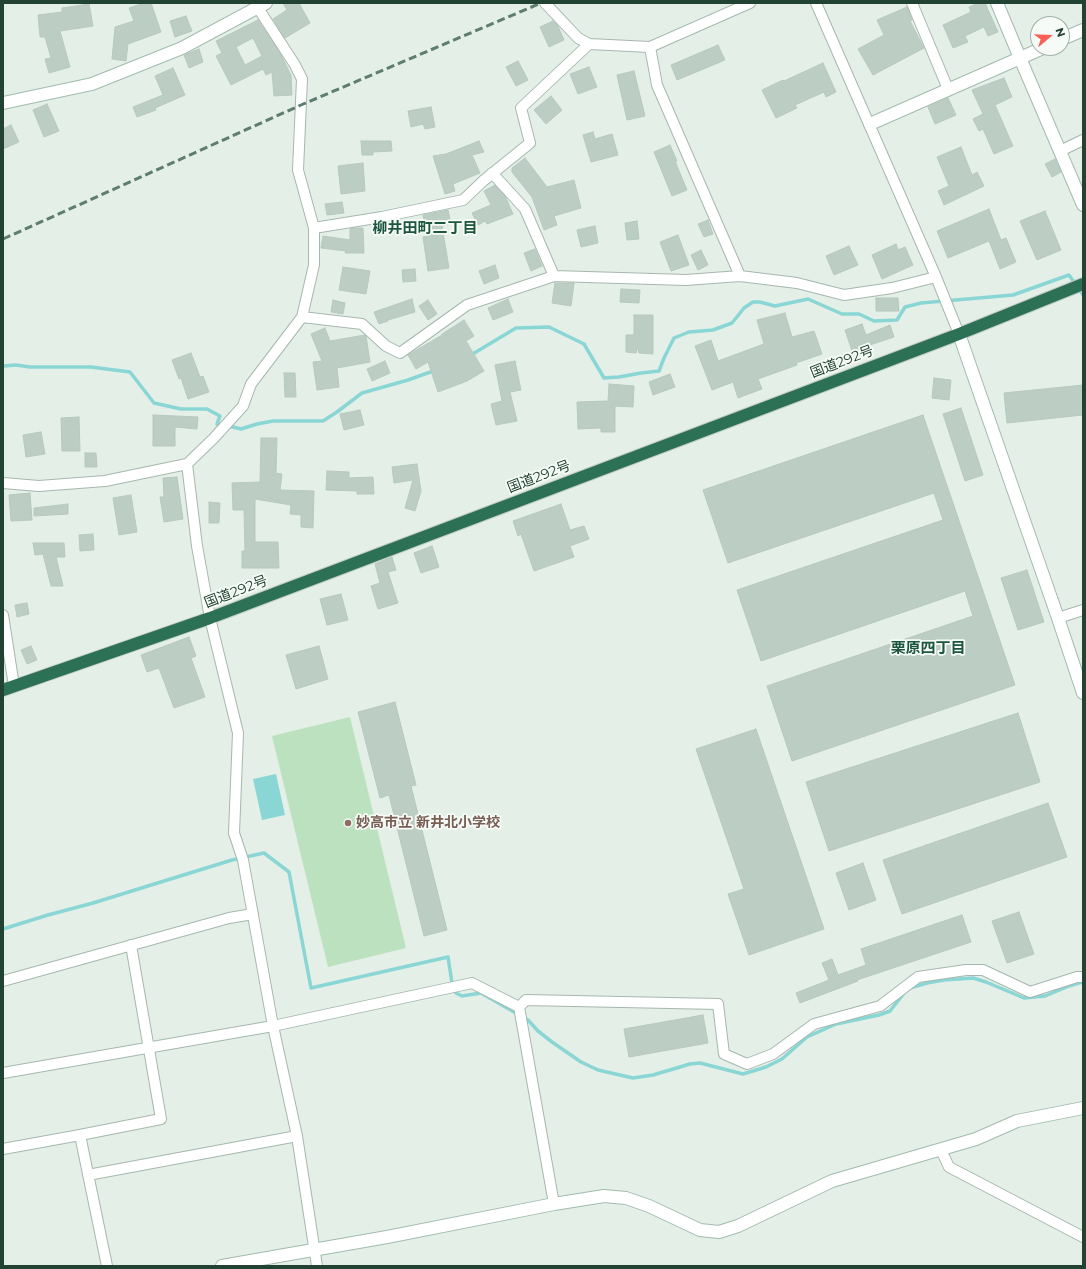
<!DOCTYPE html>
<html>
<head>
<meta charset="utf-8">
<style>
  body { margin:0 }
  #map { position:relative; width:1086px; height:1269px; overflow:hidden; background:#e4efe8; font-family:Montserrat,sans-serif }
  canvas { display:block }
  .frame { position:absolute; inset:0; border:4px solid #224233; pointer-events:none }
  .north { position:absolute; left:1030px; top:16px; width:40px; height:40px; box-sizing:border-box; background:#f6fbf7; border:1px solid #a1b1a9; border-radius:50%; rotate:71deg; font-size:11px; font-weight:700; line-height:16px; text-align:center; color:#224233 }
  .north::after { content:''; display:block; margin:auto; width:14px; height:18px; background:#fa6057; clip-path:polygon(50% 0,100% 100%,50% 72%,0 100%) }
</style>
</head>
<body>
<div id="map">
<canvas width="1086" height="1269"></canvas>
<div class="frame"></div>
<div class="north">N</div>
</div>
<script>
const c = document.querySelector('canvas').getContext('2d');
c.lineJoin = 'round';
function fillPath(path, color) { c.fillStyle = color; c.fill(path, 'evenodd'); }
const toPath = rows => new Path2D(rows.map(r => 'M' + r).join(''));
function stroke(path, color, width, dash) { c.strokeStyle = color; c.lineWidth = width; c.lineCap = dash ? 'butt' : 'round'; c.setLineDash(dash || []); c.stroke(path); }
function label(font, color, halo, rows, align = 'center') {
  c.font = font + ' Montserrat,"Noto Sans JP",sans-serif'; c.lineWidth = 3.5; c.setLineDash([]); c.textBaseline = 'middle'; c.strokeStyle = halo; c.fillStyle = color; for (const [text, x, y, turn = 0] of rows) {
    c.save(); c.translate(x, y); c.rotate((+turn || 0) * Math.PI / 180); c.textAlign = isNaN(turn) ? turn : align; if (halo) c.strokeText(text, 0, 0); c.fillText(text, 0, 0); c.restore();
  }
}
const green = toPath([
  [350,717,406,948,328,967,272,736]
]);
const water = toPath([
  [276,774,285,815,262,820,253,779]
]);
const stream = toPath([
  [471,355,516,328,549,327,584,344,604,378,619,377,641,373,659,371,664,358,674,338,689,332,713,330,732,323,744,308,753,302,760,302,775,306,808,299,842,314,859,314,874,321,897,320,905,307,921,303,1013,295,1069,275,1083,295],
  [3,366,16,365,30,367,91,367,130,372,154,403,181,409,207,409,220,416,217,424,233,427,241,429,257,424,273,421,323,421,337,412,362,393,408,380,436,370],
  [3,929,48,915,93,903,232,860,264,853,289,872,311,988,448,957,452,983,456,993,462,996,481,993,528,1020,538,1031,552,1042,581,1062,598,1070,633,1078,653,1075,690,1064,700,1063,743,1074,766,1067,782,1059,807,1037,836,1024,879,1015,890,1011,905,992],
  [910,988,927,983,944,980,973,978,986,982,1024,998,1045,996,1069,986,1082,982]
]);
const building = toPath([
  [144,3,151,3,161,32,128,44,126,61,112,59,115,27,134,21,129,8,144,3],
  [283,3,299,3,310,23,285,38,273,19,287,10,283,3],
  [979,3,985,3,998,32,988,36,984,27,965,36,968,42,953,48,943,25,971,12,969,7,979,3],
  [89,4,93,26,60,31,70,67,49,73,45,59,51,58,45,37,40,37,38,15,62,12,62,8,89,4],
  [907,7,912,20,910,21,924,48,873,75,858,49,884,35,877,20,907,7],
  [186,16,192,31,175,37,170,21,186,16],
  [258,20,281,55,291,75,292,95,274,96,272,72,266,75,263,69,231,85,216,56,222,53,216,41,258,20],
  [253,38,262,56,245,65,236,47,253,38],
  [553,21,558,26,564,40,549,47,540,27,553,21],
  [718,45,725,60,677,80,671,65,718,45],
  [199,49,203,62,189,68,184,55,199,49],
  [518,61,528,80,516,86,506,67,518,61],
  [823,63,836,92,826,97,824,92,795,105,797,108,776,118,762,90,783,80,784,81,823,63],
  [589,67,597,87,578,94,570,74,589,67],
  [173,68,185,95,155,108,156,110,137,117,133,107,163,95,155,76,173,68],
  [634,71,645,116,627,120,617,75,634,71],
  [1004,78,1012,97,995,105,1013,146,994,154,983,129,979,131,973,119,983,114,972,90,1004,78],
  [551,96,562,110,546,124,534,110,551,96],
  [948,98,956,115,935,124,928,107,948,98],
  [47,104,59,131,44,137,33,110,47,104],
  [431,107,435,127,425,129,423,124,411,127,408,111,431,107],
  [11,125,19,142,3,149,3,129,11,125],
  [593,132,595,139,612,134,618,155,591,162,583,135,593,132],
  [361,141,391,141,392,151,373,152,373,155,362,155,361,141],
  [479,141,484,152,472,155,480,173,453,184,455,191,445,194,433,156,446,154,479,141],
  [670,145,677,161,675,161,687,190,672,196,654,152,670,145],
  [961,147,972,175,977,172,984,186,944,205,938,191,949,186,937,157,961,147],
  [525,158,547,187,574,180,581,208,554,216,557,225,544,230,532,197,512,172,512,168,525,158],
  [1055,159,1061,172,1052,177,1045,164,1055,159],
  [363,163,365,191,341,194,338,166,363,163],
  [495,185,505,196,513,214,487,224,485,221,478,225,472,213,491,205,484,191,495,185],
  [342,202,344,213,327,215,325,204,342,202],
  [989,209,1001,240,1006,238,1016,262,1000,269,989,241,948,258,937,231,989,209],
  [448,210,451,224,442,226,449,268,428,271,423,237,427,236,423,215,448,210],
  [1045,211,1061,250,1037,260,1020,221,1045,211],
  [708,220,713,234,704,237,698,224,708,220],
  [637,221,639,239,627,240,625,223,637,221],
  [595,226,598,243,581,247,577,230,595,226],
  [354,228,363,228,364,253,345,253,346,251,321,248,323,236,350,240,350,229,354,228],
  [678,235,689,265,671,271,660,242,678,235],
  [896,244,898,250,905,247,913,265,882,279,872,255,896,244],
  [849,246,858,265,834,275,826,256,849,246],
  [535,249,542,266,531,271,524,253,535,249],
  [701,250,708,265,698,270,691,255,701,250],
  [495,265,499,278,484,284,479,271,495,265],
  [343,267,370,271,366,294,339,290,343,267],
  [415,269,416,281,403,282,402,270,415,269],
  [555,283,574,283,571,306,552,303,555,283],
  [621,289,640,290,639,303,620,302,621,289],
  [876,298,898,298,899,311,876,311,876,298],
  [412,299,415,312,388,320,388,321,379,324,374,312,412,299],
  [508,299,513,312,493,320,488,308,508,299],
  [333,300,345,303,343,314,331,312,333,300],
  [428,300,437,314,428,320,419,306,428,300],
  [785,313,792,337,814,331,822,354,796,363,797,365,758,379,762,389,738,398,733,382,712,390,695,346,711,340,718,361,764,344,757,320,785,313],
  [634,315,653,315,653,354,639,353,637,347,636,353,626,352,626,335,634,335,634,315],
  [464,320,474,336,466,341,484,371,467,381,438,392,428,362,416,369,408,355,442,335,442,334,464,320],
  [862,324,866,335,890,325,894,337,852,351,845,330,862,324],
  [325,328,330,341,365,335,366,336,370,362,337,368,339,387,317,390,313,362,322,361,311,334,325,328],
  [191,353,200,377,203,376,209,392,188,399,181,378,179,379,172,360,191,353],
  [385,361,390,373,372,381,367,369,385,361],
  [515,361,521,390,510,392,517,421,496,425,491,404,502,401,495,365,515,361],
  [284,373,295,373,296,397,285,397,284,373],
  [670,374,675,387,653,395,649,382,670,374],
  [934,378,951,380,949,400,932,398,934,378],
  [609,384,634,386,633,407,615,406,615,432,601,432,601,428,578,429,577,402,608,401,609,384],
  [1083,385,1083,415,1007,423,1004,393,1083,385],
  [961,408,983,475,965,481,943,414,961,408],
  [360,410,364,425,344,430,340,414,360,410],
  [153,415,198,417,197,429,175,427,175,446,153,446,153,415],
  [923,415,1015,685,792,761,767,686,973,616,965,591,761,661,737,590,943,520,934,493,728,563,703,490,923,415],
  [79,417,80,451,62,451,61,418,79,417],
  [41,432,45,454,26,457,23,435,41,432],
  [261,438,277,438,276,473,282,474,280,490,314,491,313,528,301,527,301,515,290,514,291,505,255,499,255,542,278,542,279,568,242,568,242,551,245,551,244,510,233,510,232,483,260,482,261,438],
  [85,453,96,453,97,467,85,467,85,453],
  [417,464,421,491,415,511,405,508,413,480,394,483,392,467,417,464],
  [327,471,349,472,349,478,373,477,374,494,357,494,357,491,326,490,327,471],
  [177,477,183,519,164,522,160,497,164,497,163,478,177,477],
  [30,493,32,520,11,521,9,495,30,493],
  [131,495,137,532,119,535,113,498,131,495],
  [209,502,220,503,219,523,209,523,209,502],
  [68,504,68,514,34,516,34,508,68,504],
  [561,504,570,530,584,526,589,539,570,546,574,557,534,571,521,534,518,536,513,521,561,504],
  [93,534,94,550,80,551,79,535,93,534],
  [33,543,64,543,65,557,56,557,63,586,51,586,43,554,35,555,33,543],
  [432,546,439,567,421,573,414,553,432,546],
  [392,557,396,570,388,572,398,603,378,609,371,586,380,583,375,564,392,557],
  [1027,570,1044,622,1018,630,1001,578,1027,570],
  [341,594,348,620,327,625,320,599,341,594],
  [27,603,29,614,17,617,15,605,27,603],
  [189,637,196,656,191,658,205,697,174,708,159,668,147,672,141,655,189,637],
  [31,646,37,660,27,664,21,650,31,646],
  [319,646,328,679,296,689,286,655,319,646],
  [395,702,416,785,411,786,447,930,424,936,389,795,380,798,358,712,395,702],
  [1018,713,1040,782,829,851,806,782,1018,713],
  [756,729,824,929,749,955,728,894,744,889,696,749,756,729],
  [1048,803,1067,857,902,914,883,860,1048,803],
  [863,863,876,900,849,910,836,873,863,863],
  [1019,912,1034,954,1007,963,992,921,1019,912],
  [962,915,971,942,857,980,858,981,800,1003,796,993,829,980,822,963,832,959,838,975,866,965,861,949,962,915],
  [703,1015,708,1043,629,1057,624,1029,703,1015]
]);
const street = toPath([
  [545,3,578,38,589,44,650,47,750,3],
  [816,3,936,277,959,334],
  [912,3,948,89],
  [650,47,657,85,740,276],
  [1060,151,1083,140],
  [492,173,525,209,554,276],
  [314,228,382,217,463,200,483,181,530,143,521,108,589,44],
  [302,317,362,324,386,346,400,353,467,305,554,276,686,280,740,276,797,283,844,295,892,288,936,277],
  [187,464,197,546,210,618,238,733,234,833,243,860,273,1026,297,1136,317,1266],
  [3,483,39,486,105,481,187,464,213,439,243,406,251,384,302,317,314,265,314,228,298,170,302,79,295,65,258,8,257,3],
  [3,615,14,686],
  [1058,618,1083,610],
  [3,981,229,918,253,914],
  [519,1007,526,1000,718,1004,724,1054,747,1064,773,1054,814,1024,880,1006,918,977,966,970,983,970,1030,992,1077,977,1083,977],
  [3,1073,273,1026,472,983,519,1007,554,1204],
  [80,1135,161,1119,131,945],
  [3,1149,80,1135,107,1266],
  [941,1150,949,1167,1083,1237],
  [88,1175,297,1136]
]);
const secondary = toPath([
  [997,3,1020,58,1083,205],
  [1062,39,1083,30],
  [3,103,92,84,182,48,266,3],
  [870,124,1043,48],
  [959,334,1058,618,1083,693],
  [222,1266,387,1237,554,1204,604,1196,626,1198,649,1206,700,1230,719,1232,738,1226,832,1181,976,1139,1017,1121,1083,1108]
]);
const highway = toPath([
  [3,690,210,618,959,334,1083,284]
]);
const rail = toPath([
  [3,239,301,105,541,3]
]);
const markers = [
  [348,823,4,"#8d6e63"]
];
const streetNames = [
  ["国道292号",842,362,-21],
  ["国道292号",539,477,-21],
  ["国道292号",236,592,-21]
];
const educationNames = [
  ["妙高市立 新井北小学校",356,823]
];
const neighbourhoodNames = [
  ["柳井田町二丁目",425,229],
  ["栗原四丁目",928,649]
];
fillPath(green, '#bce1bf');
fillPath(water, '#8ad6d4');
stroke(stream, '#8ad6d4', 3.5);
fillPath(building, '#bccdc3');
stroke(building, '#b6c9be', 1);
stroke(street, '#a6b8ae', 12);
stroke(secondary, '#a2bbae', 14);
stroke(highway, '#c1cac6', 14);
stroke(street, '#fff', 10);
stroke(secondary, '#fff', 12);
stroke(highway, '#2c7055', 12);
stroke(rail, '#5d7d6e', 3, [8, 4]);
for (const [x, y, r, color] of markers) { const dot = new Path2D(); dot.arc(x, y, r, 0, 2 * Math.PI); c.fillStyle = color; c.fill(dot); stroke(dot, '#f6fbf7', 1.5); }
label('14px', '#224233', '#f6fbf7', streetNames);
label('bold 14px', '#785e54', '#f6fbf7', educationNames, 'left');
label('bold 15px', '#1c563d', '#f6fbf7', neighbourhoodNames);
</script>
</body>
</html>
